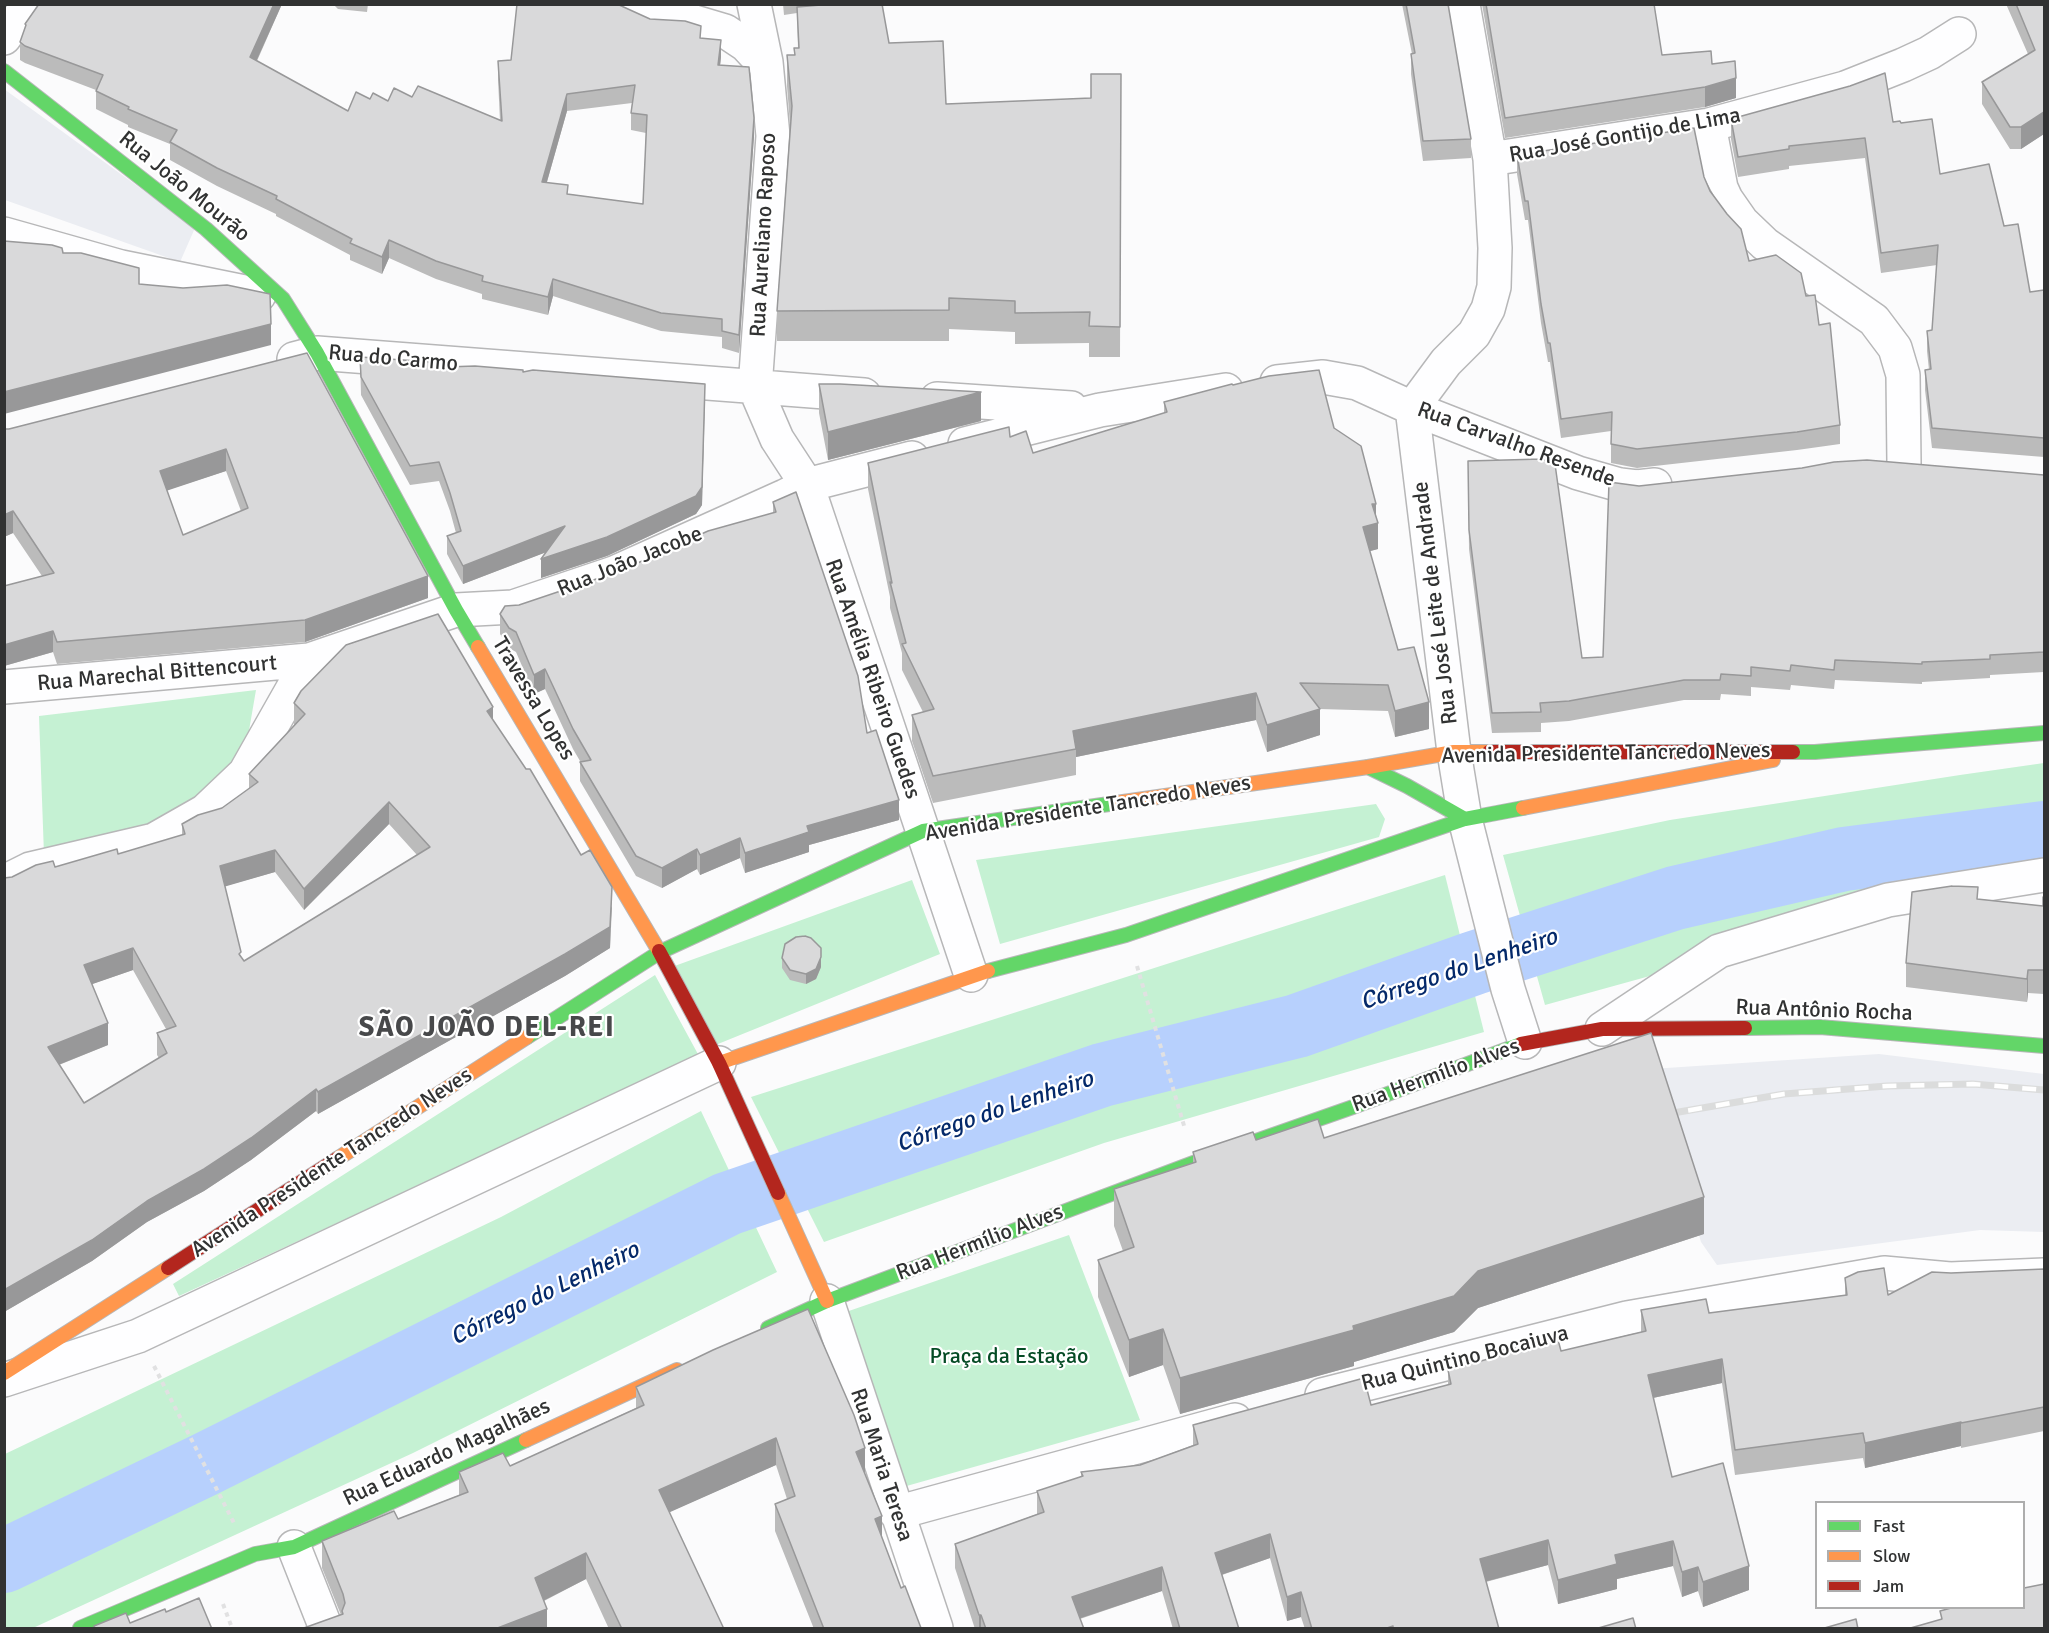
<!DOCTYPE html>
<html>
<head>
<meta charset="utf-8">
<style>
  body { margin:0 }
  #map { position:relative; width:2049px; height:1633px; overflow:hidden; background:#fbfbfc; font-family:Signika,sans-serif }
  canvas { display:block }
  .frame { position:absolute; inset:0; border:6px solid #313232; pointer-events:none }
  .legend { position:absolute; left:1815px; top:1501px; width:210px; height:108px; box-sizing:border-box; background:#fff; border:2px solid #adadad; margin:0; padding:8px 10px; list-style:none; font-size:18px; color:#313232 }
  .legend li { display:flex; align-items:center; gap:12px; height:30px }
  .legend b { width:30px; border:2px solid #adadad }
</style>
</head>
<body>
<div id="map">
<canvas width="2049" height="1633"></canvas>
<div class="frame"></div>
<ul class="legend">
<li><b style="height:8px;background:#63d668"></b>Fast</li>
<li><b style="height:8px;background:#ff974d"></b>Slow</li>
<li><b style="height:8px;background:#b3261e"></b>Jam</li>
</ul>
</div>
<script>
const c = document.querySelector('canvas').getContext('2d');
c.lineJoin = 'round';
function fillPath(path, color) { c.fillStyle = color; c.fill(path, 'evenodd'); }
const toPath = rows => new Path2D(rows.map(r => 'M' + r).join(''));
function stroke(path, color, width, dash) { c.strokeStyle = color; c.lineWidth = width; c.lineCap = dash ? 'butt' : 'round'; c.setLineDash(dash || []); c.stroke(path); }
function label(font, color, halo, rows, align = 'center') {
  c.font = font + ' Signika,sans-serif'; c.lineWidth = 4.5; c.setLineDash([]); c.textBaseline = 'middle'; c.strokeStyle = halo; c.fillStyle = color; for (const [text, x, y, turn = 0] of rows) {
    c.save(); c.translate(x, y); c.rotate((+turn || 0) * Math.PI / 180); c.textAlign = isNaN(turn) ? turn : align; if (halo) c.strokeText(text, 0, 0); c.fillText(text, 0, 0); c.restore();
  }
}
const built = toPath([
  [4,89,195,228,180,262,5,200],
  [1879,1054,2044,1074,2044,1232,1980,1230,1717,1265,1701,1242,1651,1069]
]);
const green = toPath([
  [256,690,246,748,207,790,156,824,44,855,39,716],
  [2044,763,2044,867,1545,1005,1503,855,1670,820,1960,775],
  [1376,804,1385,819,1379,837,1000,944,976,860],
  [1445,875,1484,1032,1104,1143,824,1242,751,1097],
  [912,880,940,954,713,1046,669,968],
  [655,975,699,1056,179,1296,173,1284],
  [701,1111,777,1272,413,1453,33,1628,5,1628,5,1454,501,1217],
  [1069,1235,1140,1420,903,1487,843,1313]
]);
const river = toPath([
  [4,1561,204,1465,727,1204,1102,1075,1297,1026,1474,963,1675,898,1844,859,2044,833]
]);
const path = toPath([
  [1137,966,1185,1129],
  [154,1366,235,1525],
  [223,1604,232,1628]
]);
const street = toPath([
  [622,4,658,20,688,20,725,31,746,45,758,58,766,62,773,136,755,388,777,439,807,485,971,975],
  [754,4,766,62],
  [4,38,29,4],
  [1709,125,1721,188,1726,199,1742,222,1765,244,1874,320,1895,348,1903,375,1904,464],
  [1490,159,1709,125,1845,88,1903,65,1929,53,1959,34],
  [4,234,121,267,259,295],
  [294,359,317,353,864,395],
  [1277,382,1323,377,1357,383,1412,408,1578,473,1620,485,1637,487,1655,485],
  [937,399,1071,408],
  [1412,408,1454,752,1465,819,1508,989,1525,1042],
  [1412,408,1446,362,1474,334,1488,309,1494,287,1495,248,1490,159,1463,4],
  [965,444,1100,410,1226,390],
  [4,687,309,660,456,610,513,607,614,573,785,496,807,485,912,458],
  [4,882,30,869,154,840,205,811,245,773,309,660],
  [1602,1029,1719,951,1888,900,2044,875],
  [827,1301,936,1628],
  [4,1380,138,1336,719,1063],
  [1322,1395,1627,1318,1884,1273,1950,1279,2044,1275],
  [896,1513,1235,1420],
  [294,1547,326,1628]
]);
const fast = toPath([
  [4,71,206,229,283,299,317,353,456,610,478,647],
  [1793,752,1815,752,2044,733],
  [1368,767,1407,786,1465,819],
  [988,971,1126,935,1465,819,1523,808],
  [1745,1028,1820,1027,2044,1046],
  [527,1037,660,952,923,831,1116,803],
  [768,1328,827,1301,1196,1162,1353,1107,1521,1044],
  [80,1628,255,1554,294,1547,526,1440]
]);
const slow = toPath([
  [478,647,659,951],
  [1116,803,1368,767,1454,752,1489,752],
  [1523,808,1773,760],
  [719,1063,988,971],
  [337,1159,527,1037],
  [778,1193,827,1301],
  [4,1373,168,1268],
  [526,1440,677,1370]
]);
const jam = toPath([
  [1489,752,1793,752],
  [659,951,719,1063,778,1193],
  [1521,1044,1602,1029,1745,1028],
  [168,1268,337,1159]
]);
const rail = toPath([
  [1661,1117,1673,1113,1784,1094,1887,1086,1973,1084,2044,1090]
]);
const wall = toPath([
  [39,4,282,4,257,61,348,111,370,99,388,101,412,97,500,121,498,79,498,61,511,60,650,19,701,38,721,57,720,66,754,136,739,353,722,348,722,337,661,331,553,296,548,315,482,299,482,294,436,279,389,258,382,274,350,260,350,255,276,216,276,214,217,186,170,160,170,144,128,127,128,125,96,109,96,90,25,63,20,60,20,42,25,29,25,24],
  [632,103,631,113,631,130,646,133,643,204,568,194,547,182,567,111],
  [333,4,368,4,367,12,338,9],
  [783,4,820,4,820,6,889,43,946,104,1091,98,1121,74,1120,357,1089,357,1089,343,1015,344,1015,332,949,329,949,341,777,341,777,311,790,124,787,86,787,55,794,55,798,48,797,13,784,15],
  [1402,4,1448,4,1471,139,1471,158,1423,161,1411,74,1411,54,1412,54],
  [1482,4,1654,4,1662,55,1712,64,1736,98,1705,107,1505,138],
  [2006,4,2044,4,2044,134,2021,149,2010,149,1982,104,1982,82,2028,54],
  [1731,119,1893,122,1901,123,1940,174,2004,226,2030,292,2044,290,2044,457,1932,448,1925,390,1925,370,1929,370,1927,351,1927,331,1932,330,1937,265,1881,273,1865,158,1789,166,1789,169,1738,177,1731,139],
  [1517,155,1704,177,1749,261,1806,296,1819,325,1840,425,1840,444,1797,450,1637,468,1611,463,1611,431,1561,438,1550,362,1548,362,1541,323,1528,220,1525,220,1517,174],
  [307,353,428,598,305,642,57,664,53,652,4,666,4,586,42,576,13,533,4,537,4,429,9,429],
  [226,471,241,511,183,535,167,490],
  [360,357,446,367,523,372,705,403,702,505,696,514,607,556,541,578,546,552,463,584,447,554,447,536,456,533,450,511,439,481,410,485,361,395],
  [819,384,981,421,828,460,819,413],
  [1233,385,1334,428,1376,515,1378,549,1370,551,1398,650,1429,729,1395,737,1388,711,1320,709,1320,735,1267,752,1256,720,1076,757,1076,775,933,803,912,741,912,715,923,712,902,670,902,653,890,608,890,597,868,489,868,463,1010,437,1033,453,1164,413,1164,402],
  [1468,461,1582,658,1603,657,1639,486,2044,475,2044,672,1990,675,1990,678,1922,682,1922,684,1835,680,1834,689,1791,685,1790,690,1751,687,1751,696,1721,694,1720,700,1684,700,1569,721,1541,723,1541,732,1492,733,1469,549],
  [773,502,867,733,899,820,809,845,809,852,745,873,740,858,700,875,697,869,662,888,636,876,580,781,580,761,573,749,545,689,534,694,516,652,509,648,500,634,500,614,519,605,620,571,773,513],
  [294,703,493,720,612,908,610,948,565,976,318,1114,316,1111,251,1160,204,1191,147,1222,92,1261,4,1312,55,867,118,854,182,835,182,824,222,808,249,789,249,774,294,725],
  [389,824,417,855,244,961,241,958,225,886,275,872,304,910],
  [133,970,166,1029,157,1033,157,1055,159,1058,84,1103,59,1065,108,1045,92,984],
  [2044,897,2044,994,2028,993,2027,1002,1906,987,1906,963,1978,899,2043,906],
  [782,958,821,967,816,979,806,984,790,980,782,968],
  [1324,1138,1704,1234,1478,1308,1454,1332,1354,1362,1354,1366,1180,1414,1163,1365,1129,1377,1098,1297,1098,1260,1123,1251,1114,1226,1114,1189,1193,1163,1193,1152,1256,1140],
  [2044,1269,2044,1431,1961,1448,1961,1446,1865,1468,1863,1458,1735,1475,1722,1383,1653,1398,1672,1477,1749,1590,1703,1607,1698,1591,1682,1597,1673,1566,1617,1579,1617,1589,1558,1604,1548,1565,1486,1582,1499,1629,1305,1629,1301,1617,1287,1621,1270,1558,1222,1575,1239,1629,1173,1629,1162,1591,1080,1619,1084,1629,975,1629,955,1568,955,1544,1037,1514,1037,1491,1081,1477,1081,1472,1140,1465,1193,1445,1193,1425,1371,1405,1448,1385,1448,1370,1498,1357,1498,1351,1561,1351,1641,1332,1641,1310,1709,1313,1845,1295,1845,1278,1888,1295,1951,1273],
  [713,1350,865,1475,882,1538,901,1588,921,1629,814,1629,775,1531,775,1504,787,1499,776,1465,669,1512,724,1629,609,1629,586,1579,544,1601,547,1629,341,1615,322,1568,322,1541,398,1519,459,1495,459,1472,510,1466,636,1408,636,1387]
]);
const shadedWall = toPath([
  [274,4,282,4,250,75,250,57],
  [721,40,721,57,718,83,718,65],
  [1736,78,1736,98,1705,107,1705,87],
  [567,94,567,111,542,199,542,182],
  [2044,112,2044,134,2021,149,2021,127],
  [754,118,754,136,739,353,739,335],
  [389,240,389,258,382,274,382,257],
  [553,279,553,296,548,315,548,297],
  [271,324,271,345,4,414,4,392],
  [705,384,702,505,696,514,607,556,541,578,541,559],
  [981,392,981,421,828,460,828,432],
  [226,449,226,471,160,493,160,471],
  [1372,504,1376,504,1376,523,1378,523,1378,549,1363,553,1363,527],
  [13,511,13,533,4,537,4,515],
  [565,526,565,545,463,584,463,566],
  [428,576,428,598,305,642,305,620],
  [53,631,53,652,4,666,4,645],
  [545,669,545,689,534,694,534,675],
  [1256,693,1256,720,1076,757,1076,749,1073,731],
  [1429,702,1429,729,1395,737,1395,711],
  [493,707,493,729,487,711],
  [1320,709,1320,735,1267,752,1267,725],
  [899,800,899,820,809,845,809,852,745,873,745,853,807,826],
  [389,802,389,824,304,910,304,889],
  [740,838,740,858,700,875,700,855],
  [697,849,697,869,662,888,662,868],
  [275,850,275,872,220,888,220,866],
  [612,887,610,948,565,976,318,1114,318,1092],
  [133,948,133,970,84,987,84,965],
  [821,957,821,967,816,979,806,984,806,974],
  [2028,970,2028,993,2027,1002,2027,979],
  [108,1023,108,1045,48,1069,48,1047],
  [316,1089,316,1111,251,1160,204,1191,147,1222,92,1261,4,1312,4,1290],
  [1704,1197,1704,1234,1478,1308,1454,1332,1354,1362,1354,1366,1180,1414,1180,1378,1478,1271],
  [1163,1329,1163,1365,1129,1377,1129,1340],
  [1722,1359,1722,1383,1648,1399,1648,1375],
  [1961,1422,1961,1446,1865,1468,1865,1443],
  [776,1438,776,1465,659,1517,659,1490],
  [865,1448,865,1475,856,1452],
  [882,1516,882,1542,875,1519],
  [1270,1534,1270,1558,1215,1577,1215,1553],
  [1548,1540,1548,1565,1480,1583,1480,1559],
  [1673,1541,1673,1566,1617,1579,1617,1589,1558,1604,1558,1580,1615,1555],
  [586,1553,586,1579,535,1605,535,1578],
  [1749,1566,1749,1590,1703,1607,1703,1582],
  [1162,1567,1162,1591,1072,1621,1072,1597],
  [1698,1567,1698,1591,1682,1597,1682,1572],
  [1301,1592,1301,1617,1287,1621,1287,1597],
  [547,1609,547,1629,495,1629],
  [979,1615,981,1615,981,1629,979,1629]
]);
const building = toPath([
  [39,4,274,4,250,57,348,111,356,92,370,99,373,93,388,101,394,88,412,97,418,86,502,121,498,61,511,60,517,4,617,4,650,19,685,21,701,26,700,38,721,40,718,65,749,67,754,118,739,335,722,331,722,319,661,313,553,279,548,297,482,281,483,276,436,261,389,240,382,257,350,243,352,239,276,199,277,196,217,168,170,142,177,130,128,109,129,107,96,91,103,75,25,46,20,42,26,25,25,24,39,4],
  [635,85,631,113,647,115,643,204,567,194,568,185,542,182,567,94,635,85],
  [833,4,882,4,889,43,943,41,946,104,1091,98,1091,74,1121,74,1120,327,1089,326,1090,312,1015,313,1015,301,949,298,949,310,777,311,792,106,787,55,795,55,794,48,799,48,797,7,833,4],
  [1406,4,1448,4,1471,139,1423,141,1411,54,1415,53,1406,4],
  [1486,4,1654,4,1662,55,1711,51,1712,64,1735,61,1736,78,1705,87,1505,118,1486,4],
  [2016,4,2044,4,2044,112,2021,127,2010,127,1982,82,2035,50,2016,4],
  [1885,73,1893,122,1900,121,1901,123,1932,119,1940,174,1989,164,2004,226,2018,224,2030,292,2044,290,2044,438,1932,428,1925,370,1931,369,1927,331,1932,330,1938,245,1881,253,1865,138,1789,146,1789,149,1738,157,1731,119,1850,86,1885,73],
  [1694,128,1704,177,1710,191,1727,214,1741,229,1749,261,1776,255,1801,273,1806,296,1815,295,1819,325,1830,323,1840,425,1797,432,1637,449,1611,444,1612,412,1561,419,1550,343,1548,343,1541,304,1528,201,1525,201,1517,155,1694,128],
  [4,241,52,245,62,248,63,253,81,253,139,268,139,284,183,288,227,285,270,294,271,324,4,392,4,241],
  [307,353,428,576,305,620,57,642,53,631,4,645,4,586,54,573,13,511,4,515,4,429,9,429,307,353],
  [226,449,248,508,183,535,160,471,226,449],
  [360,357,446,363,446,367,475,366,523,370,523,372,533,370,705,384,702,487,696,496,607,537,541,559,565,526,463,566,447,536,461,531,450,493,439,462,410,466,361,377,360,357],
  [1319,370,1334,428,1361,446,1376,504,1372,504,1378,523,1363,527,1398,650,1414,647,1429,702,1395,711,1388,685,1300,683,1320,709,1267,725,1256,693,1073,731,1076,749,933,776,912,715,934,709,902,644,906,643,890,582,892,583,868,463,1009,427,1010,437,1026,431,1033,453,1167,412,1164,402,1232,384,1233,385,1269,376,1319,370],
  [819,384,840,384,981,392,828,432,819,384],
  [1542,459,1555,464,1582,658,1603,657,1609,482,1639,486,1802,468,1834,462,1867,460,2044,475,2044,652,1990,655,1990,659,1922,662,1922,664,1835,660,1834,670,1791,665,1790,671,1751,667,1751,676,1721,674,1720,680,1684,680,1569,701,1540,703,1541,712,1492,713,1469,530,1468,461,1542,459],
  [796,492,858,676,867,733,876,730,899,800,807,826,809,832,745,853,740,838,700,855,697,849,662,868,636,856,580,762,591,760,573,729,545,669,534,675,516,632,509,628,500,614,505,606,519,605,620,571,708,531,776,512,773,502,796,492],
  [438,614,493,707,487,711,526,769,530,769,581,855,590,850,612,887,610,927,565,954,318,1092,316,1089,251,1138,204,1169,147,1201,92,1240,4,1290,4,878,12,877,36,865,53,861,55,867,117,849,118,854,185,834,182,824,198,815,222,808,258,782,249,774,305,714,294,703,301,691,346,645,438,614],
  [389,802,430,847,244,961,239,954,241,952,220,866,275,850,304,889,389,802],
  [133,948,176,1026,157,1033,167,1053,84,1103,48,1047,108,1023,84,965,133,948],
  [1952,886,1978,887,1977,899,2043,906,2043,897,2044,897,2044,970,2028,970,2027,979,1906,963,1912,892,1952,886],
  [805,936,811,938,821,948,821,957,816,969,806,974,790,970,782,958,785,944,796,937,805,936],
  [1651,1033,1704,1197,1478,1271,1454,1296,1353,1326,1354,1330,1180,1378,1163,1329,1129,1340,1098,1260,1134,1247,1114,1189,1196,1162,1193,1152,1253,1132,1256,1140,1318,1119,1324,1138,1651,1033],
  [1884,1268,1888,1295,1932,1272,1951,1273,2044,1269,2044,1407,1961,1423,1961,1422,1865,1443,1863,1433,1735,1450,1722,1359,1648,1375,1672,1477,1723,1463,1749,1566,1703,1582,1698,1567,1682,1572,1673,1541,1615,1555,1617,1564,1558,1580,1548,1540,1480,1559,1499,1629,1393,1629,1393,1626,1384,1629,1312,1629,1301,1592,1287,1597,1270,1534,1215,1553,1239,1629,1180,1629,1162,1567,1072,1597,1084,1629,986,1629,981,1615,979,1615,955,1544,1044,1512,1037,1491,1083,1476,1081,1472,1140,1465,1198,1444,1193,1425,1364,1378,1371,1405,1451,1384,1448,1370,1499,1356,1498,1351,1557,1336,1561,1351,1646,1331,1641,1310,1706,1299,1709,1313,1847,1295,1845,1278,1858,1272,1884,1268],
  [808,1309,854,1415,865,1448,856,1452,882,1516,875,1519,901,1588,905,1586,921,1628,824,1629,775,1504,795,1496,776,1438,659,1490,724,1629,622,1629,586,1553,535,1578,547,1609,495,1629,301,1629,343,1614,342,1611,345,1603,343,1594,322,1541,394,1511,398,1519,468,1492,459,1472,503,1453,510,1466,644,1405,636,1387,713,1350,808,1309],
  [2044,1584,2044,1629,1907,1629,1942,1619,1940,1611,1951,1608,2024,1608,2024,1588,2044,1584],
  [199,1598,212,1629,95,1629,94,1626,126,1613,130,1623,165,1609,166,1612,199,1598],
  [1633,1618,1636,1629,1595,1629,1633,1618],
  [1856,1619,1858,1629,1821,1629,1856,1619]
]);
const streetNames = [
  ["Rua José Gontijo de Lima",1625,136,-10],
  ["Rua João Mourão",184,187,39],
  ["Rua Aureliano Raposo",764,235,-87],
  ["Rua do Carmo",393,359,5],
  ["Rua Carvalho Resende",1516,445,20],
  ["Rua João Jacobe",630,562,-22],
  ["Rua José Leite de Andrade",1436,603,-97],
  ["Rua Marechal Bittencourt",157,674,-5],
  ["Rua Amélia Ribeiro Guedes",872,679,71],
  ["Travessa Lopes",533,699,59],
  ["Avenida Presidente Tancredo Neves",1606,754,-1],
  ["Avenida Presidente Tancredo Neves",1088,809,-9],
  ["Rua Antônio Rocha",1824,1011,2],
  ["Rua Hermílio Alves",1436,1076,-20],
  ["Avenida Presidente Tancredo Neves",332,1163,-33],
  ["Rua Hermílio Alves",980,1243,-21],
  ["Rua Quintino Bocaiuva",1465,1359,-14],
  ["Rua Eduardo Magalhães",447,1453,-25],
  ["Rua Maria Teresa",881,1465,72]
];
const parkNames = [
  ["Praça da Estação",1009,1357]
];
const waterNames = [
  ["Córrego do Lenheiro",1459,970,-19],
  ["Córrego do Lenheiro",995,1112,-19],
  ["Córrego do Lenheiro",545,1294,-26]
];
const districtNames = [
  ["SÃO JOÃO DEL-REI",487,1029]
];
fillPath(built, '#ebedf2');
fillPath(green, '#c5f1d3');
stroke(river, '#b7d0fd', 64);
stroke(street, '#b7b7b8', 36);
stroke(fast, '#b7b7b8', 16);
stroke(slow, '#b7b7b8', 16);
stroke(jam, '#b7b7b8', 16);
stroke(path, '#e1e1e2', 4, [4.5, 4.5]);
stroke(street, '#fefeff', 33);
stroke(fast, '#63d668', 14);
stroke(slow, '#ff974d', 14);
stroke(jam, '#b3261e', 14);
stroke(rail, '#dbdcdc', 7);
stroke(rail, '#fff', 4.5, [14]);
fillPath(wall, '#bbb');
fillPath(shadedWall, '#989899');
fillPath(building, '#d9d9da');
stroke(building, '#989899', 1.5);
label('22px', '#313232', '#fff', streetNames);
label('22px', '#054b25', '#fff', parkNames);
label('italic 24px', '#04296a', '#fff', waterNames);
c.letterSpacing = '1.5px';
label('bold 28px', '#47484a', '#fff', districtNames);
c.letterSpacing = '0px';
</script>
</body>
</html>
